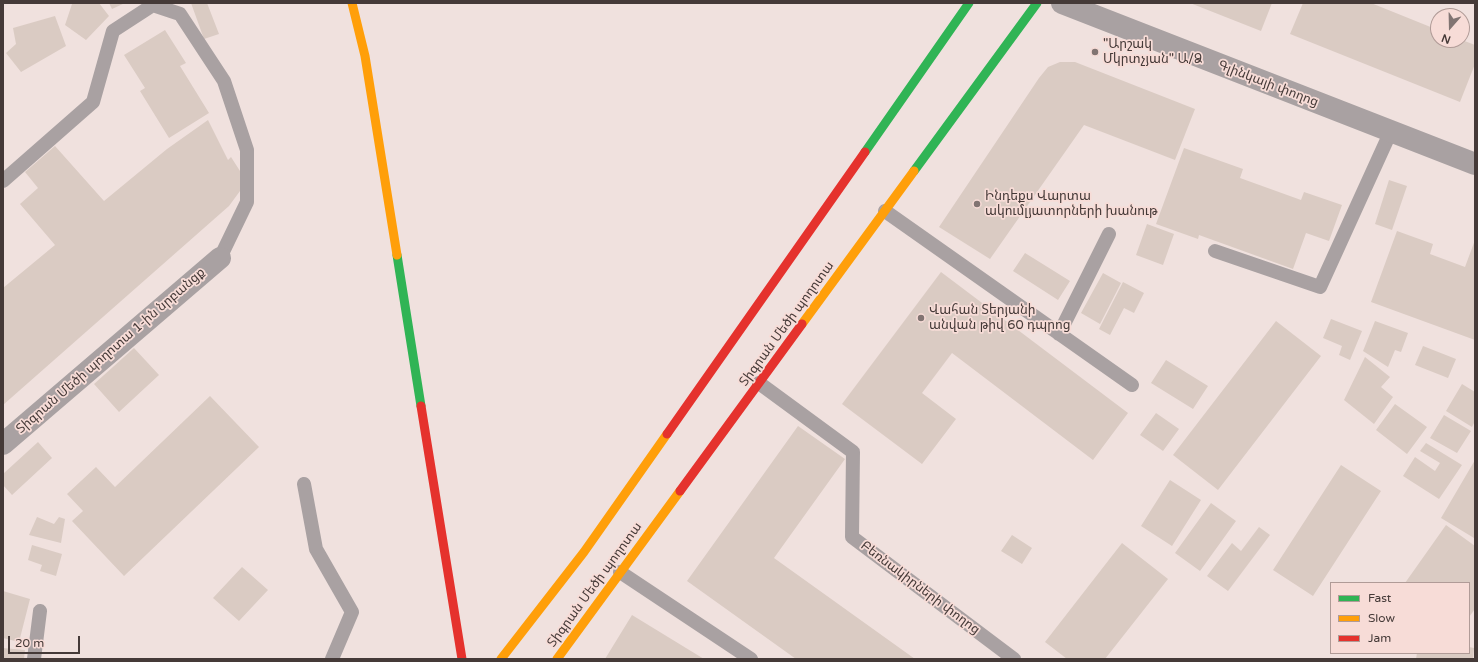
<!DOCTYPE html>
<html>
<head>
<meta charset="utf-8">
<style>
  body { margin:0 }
  #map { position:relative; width:1478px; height:662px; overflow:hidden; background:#f0e1de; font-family:"Varela Round",sans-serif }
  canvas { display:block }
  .frame { position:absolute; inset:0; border:4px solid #453a38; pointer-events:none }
  .legend { position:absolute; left:1330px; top:582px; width:140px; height:72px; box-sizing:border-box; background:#f7dcd7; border:1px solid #b09b97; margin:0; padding:5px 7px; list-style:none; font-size:12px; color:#453a38 }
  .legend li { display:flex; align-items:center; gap:8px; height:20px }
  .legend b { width:20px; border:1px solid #b09b97 }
  .north { position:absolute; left:1430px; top:8px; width:40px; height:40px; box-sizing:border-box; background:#f7dcd7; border:1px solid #b09b97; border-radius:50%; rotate:200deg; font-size:11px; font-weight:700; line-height:16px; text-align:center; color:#453a38 }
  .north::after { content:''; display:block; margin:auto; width:14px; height:18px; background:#817472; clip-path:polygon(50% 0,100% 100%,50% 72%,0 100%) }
  .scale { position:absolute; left:8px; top:636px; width:72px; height:18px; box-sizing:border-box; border:2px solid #453a38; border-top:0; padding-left:5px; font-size:12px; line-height:14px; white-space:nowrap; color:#453a38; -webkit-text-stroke:3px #f7dcd7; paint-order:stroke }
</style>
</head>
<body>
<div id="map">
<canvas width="1478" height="662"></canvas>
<div class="frame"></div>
<ul class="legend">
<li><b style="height:5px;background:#30b455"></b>Fast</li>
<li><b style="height:5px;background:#ff9f0a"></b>Slow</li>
<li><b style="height:5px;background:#e5322d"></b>Jam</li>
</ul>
<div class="north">N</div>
<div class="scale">20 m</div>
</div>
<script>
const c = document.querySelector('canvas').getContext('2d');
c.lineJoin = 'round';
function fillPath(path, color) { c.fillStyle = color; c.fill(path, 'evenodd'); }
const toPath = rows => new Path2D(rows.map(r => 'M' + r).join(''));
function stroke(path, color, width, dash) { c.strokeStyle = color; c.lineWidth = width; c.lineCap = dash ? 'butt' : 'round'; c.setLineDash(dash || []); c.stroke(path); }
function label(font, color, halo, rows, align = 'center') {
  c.font = font + ' "Varela Round","Noto Sans Armenian",sans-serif'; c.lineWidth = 3.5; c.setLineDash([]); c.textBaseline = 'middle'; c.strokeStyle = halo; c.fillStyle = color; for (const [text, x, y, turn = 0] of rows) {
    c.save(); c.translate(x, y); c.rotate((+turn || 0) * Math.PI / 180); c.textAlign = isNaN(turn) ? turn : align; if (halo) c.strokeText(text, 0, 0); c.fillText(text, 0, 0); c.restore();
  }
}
const building = toPath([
  [74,3,99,3,109,16,86,40,65,25,72,4],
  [109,3,125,3,112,9],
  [191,3,207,3,219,34,204,39],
  [1190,3,1272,3,1261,31],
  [1303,3,1371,3,1438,30,1438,40,1462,40,1475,45,1475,64,1460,102,1290,34],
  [55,16,66,46,21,72,6,53,16,44,13,28],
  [165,30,186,63,180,66,209,113,169,138,140,91,145,88,124,55],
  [1060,62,1075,62,1195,109,1175,160,1084,125,990,259,939,227,1039,78,1048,67],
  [208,120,228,160,231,157,240,171,240,191,229,206,3,405,3,288,55,245,20,204,38,188,25,172,55,146,104,201,167,149],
  [1184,148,1243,169,1240,178,1301,200,1304,192,1342,205,1329,241,1306,233,1293,269,1199,235,1198,239,1156,224],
  [1389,180,1407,186,1392,230,1375,224],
  [1147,224,1174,234,1163,265,1136,255],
  [1397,231,1433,244,1430,254,1465,267,1475,240,1475,340,1371,302],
  [1025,253,1070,281,1058,300,1013,271],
  [941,272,1128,413,1093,460,952,353,922,393,956,419,922,464,842,404],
  [1103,273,1121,283,1100,324,1081,313],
  [1123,282,1144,293,1134,313,1124,308,1110,335,1099,329],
  [1331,319,1362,331,1350,360,1339,355,1342,346,1323,338],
  [1276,321,1321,356,1218,490,1173,455],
  [1375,321,1408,333,1401,352,1395,350,1388,367,1363,351],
  [1423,346,1456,359,1448,378,1415,365],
  [134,348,159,375,119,412,94,384],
  [1365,357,1390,377,1381,387,1393,397,1374,424,1344,400],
  [1166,360,1208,386,1193,409,1151,383],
  [1462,384,1475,392,1475,421,1472,427,1446,411],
  [210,396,259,447,124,576,72,521,83,511,67,494,96,467,115,487],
  [1395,404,1427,427,1407,454,1376,430],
  [1156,413,1179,429,1163,451,1140,435],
  [1444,415,1471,431,1457,453,1430,438],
  [798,426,845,459,774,558,915,659,796,659,687,581],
  [38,442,52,458,12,495,3,485,3,474],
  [1426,443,1462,465,1439,499,1403,476,1415,457,1435,471,1440,463,1420,451],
  [1475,460,1475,537,1474,538,1441,518],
  [1341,465,1381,491,1313,596,1273,570],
  [1170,480,1201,500,1172,546,1141,526],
  [1211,503,1236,521,1200,571,1175,553],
  [37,517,54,524,59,517,65,519,61,543,29,535],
  [1446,525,1475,546,1475,609,1469,617,1469,583,1405,583],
  [1259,527,1270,535,1228,591,1207,576,1232,543,1241,551],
  [1012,535,1032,548,1022,564,1001,551],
  [1122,543,1168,579,1105,659,1067,659,1045,642],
  [32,545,62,554,56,576,40,571,42,565,28,560],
  [242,567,268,590,239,621,213,598],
  [3,591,30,599,19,642,3,638],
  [632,615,704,659,605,659],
  [1469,647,1474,648,1473,659,1416,659,1417,653,1469,653],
  [3,648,25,650,24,659,3,659]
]);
const lane = toPath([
  [3,181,93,102,113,31,153,5,180,14,224,81,247,150,247,202,220,258],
  [885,211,1132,385],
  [1215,251,1320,287,1391,131],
  [1059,334,1109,234],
  [759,383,853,452,852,537,1014,659],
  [304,484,316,549,352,612,332,659],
  [620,572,751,659],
  [34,659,40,611]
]);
const street = toPath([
  [1062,3,1475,164],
  [3,444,220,258]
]);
const fast = toPath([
  [865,152,969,3],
  [914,171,1037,3],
  [397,255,421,406]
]);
const slow = toPath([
  [352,3,365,56,397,255],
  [802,324,914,171],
  [501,659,584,552,667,434],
  [557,659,680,491]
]);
const jam = toPath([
  [421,406,462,659],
  [667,434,865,152],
  [680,491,802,324]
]);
const markers = [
  [1095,52,4,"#817472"],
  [977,204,4,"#817472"],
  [921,318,4,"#817472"]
];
const poiNames = [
  ["\"Արշակ",1103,45],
  ["Մկրտչյան\" Ա/Ձ",1103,60],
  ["Ինդեքս Վարտա",985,197],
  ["ակումլյատորների խանութ",985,212],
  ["Վահան Տերյանի",929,311],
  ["անվան թիվ 60 դպրոց",929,326]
];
const streetNames = [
  ["Գլինկայի փողոց",1268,84,21],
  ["Տիգրան Մեծի պողոտա",787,324,-54],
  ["Տիգրան Մեծի պողոտա 1-ին նրբանցք",111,351,-41],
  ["Տիգրան Մեծի պողոտա",595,585,-54],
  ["Բեռնակիրների փողոց",920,588,37]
];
fillPath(building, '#dacbc3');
stroke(lane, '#a9a1a2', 14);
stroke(street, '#a9a1a2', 22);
stroke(fast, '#30b455', 9);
stroke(slow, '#ff9f0a', 9);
stroke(jam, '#e5322d', 9);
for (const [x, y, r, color] of markers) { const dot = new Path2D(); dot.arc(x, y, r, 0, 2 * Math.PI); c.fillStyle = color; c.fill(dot); stroke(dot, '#f7dcd7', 1.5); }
label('13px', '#453a38', '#f7dcd7', poiNames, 'left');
label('13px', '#453a38', '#f7dcd7', streetNames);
</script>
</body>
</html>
